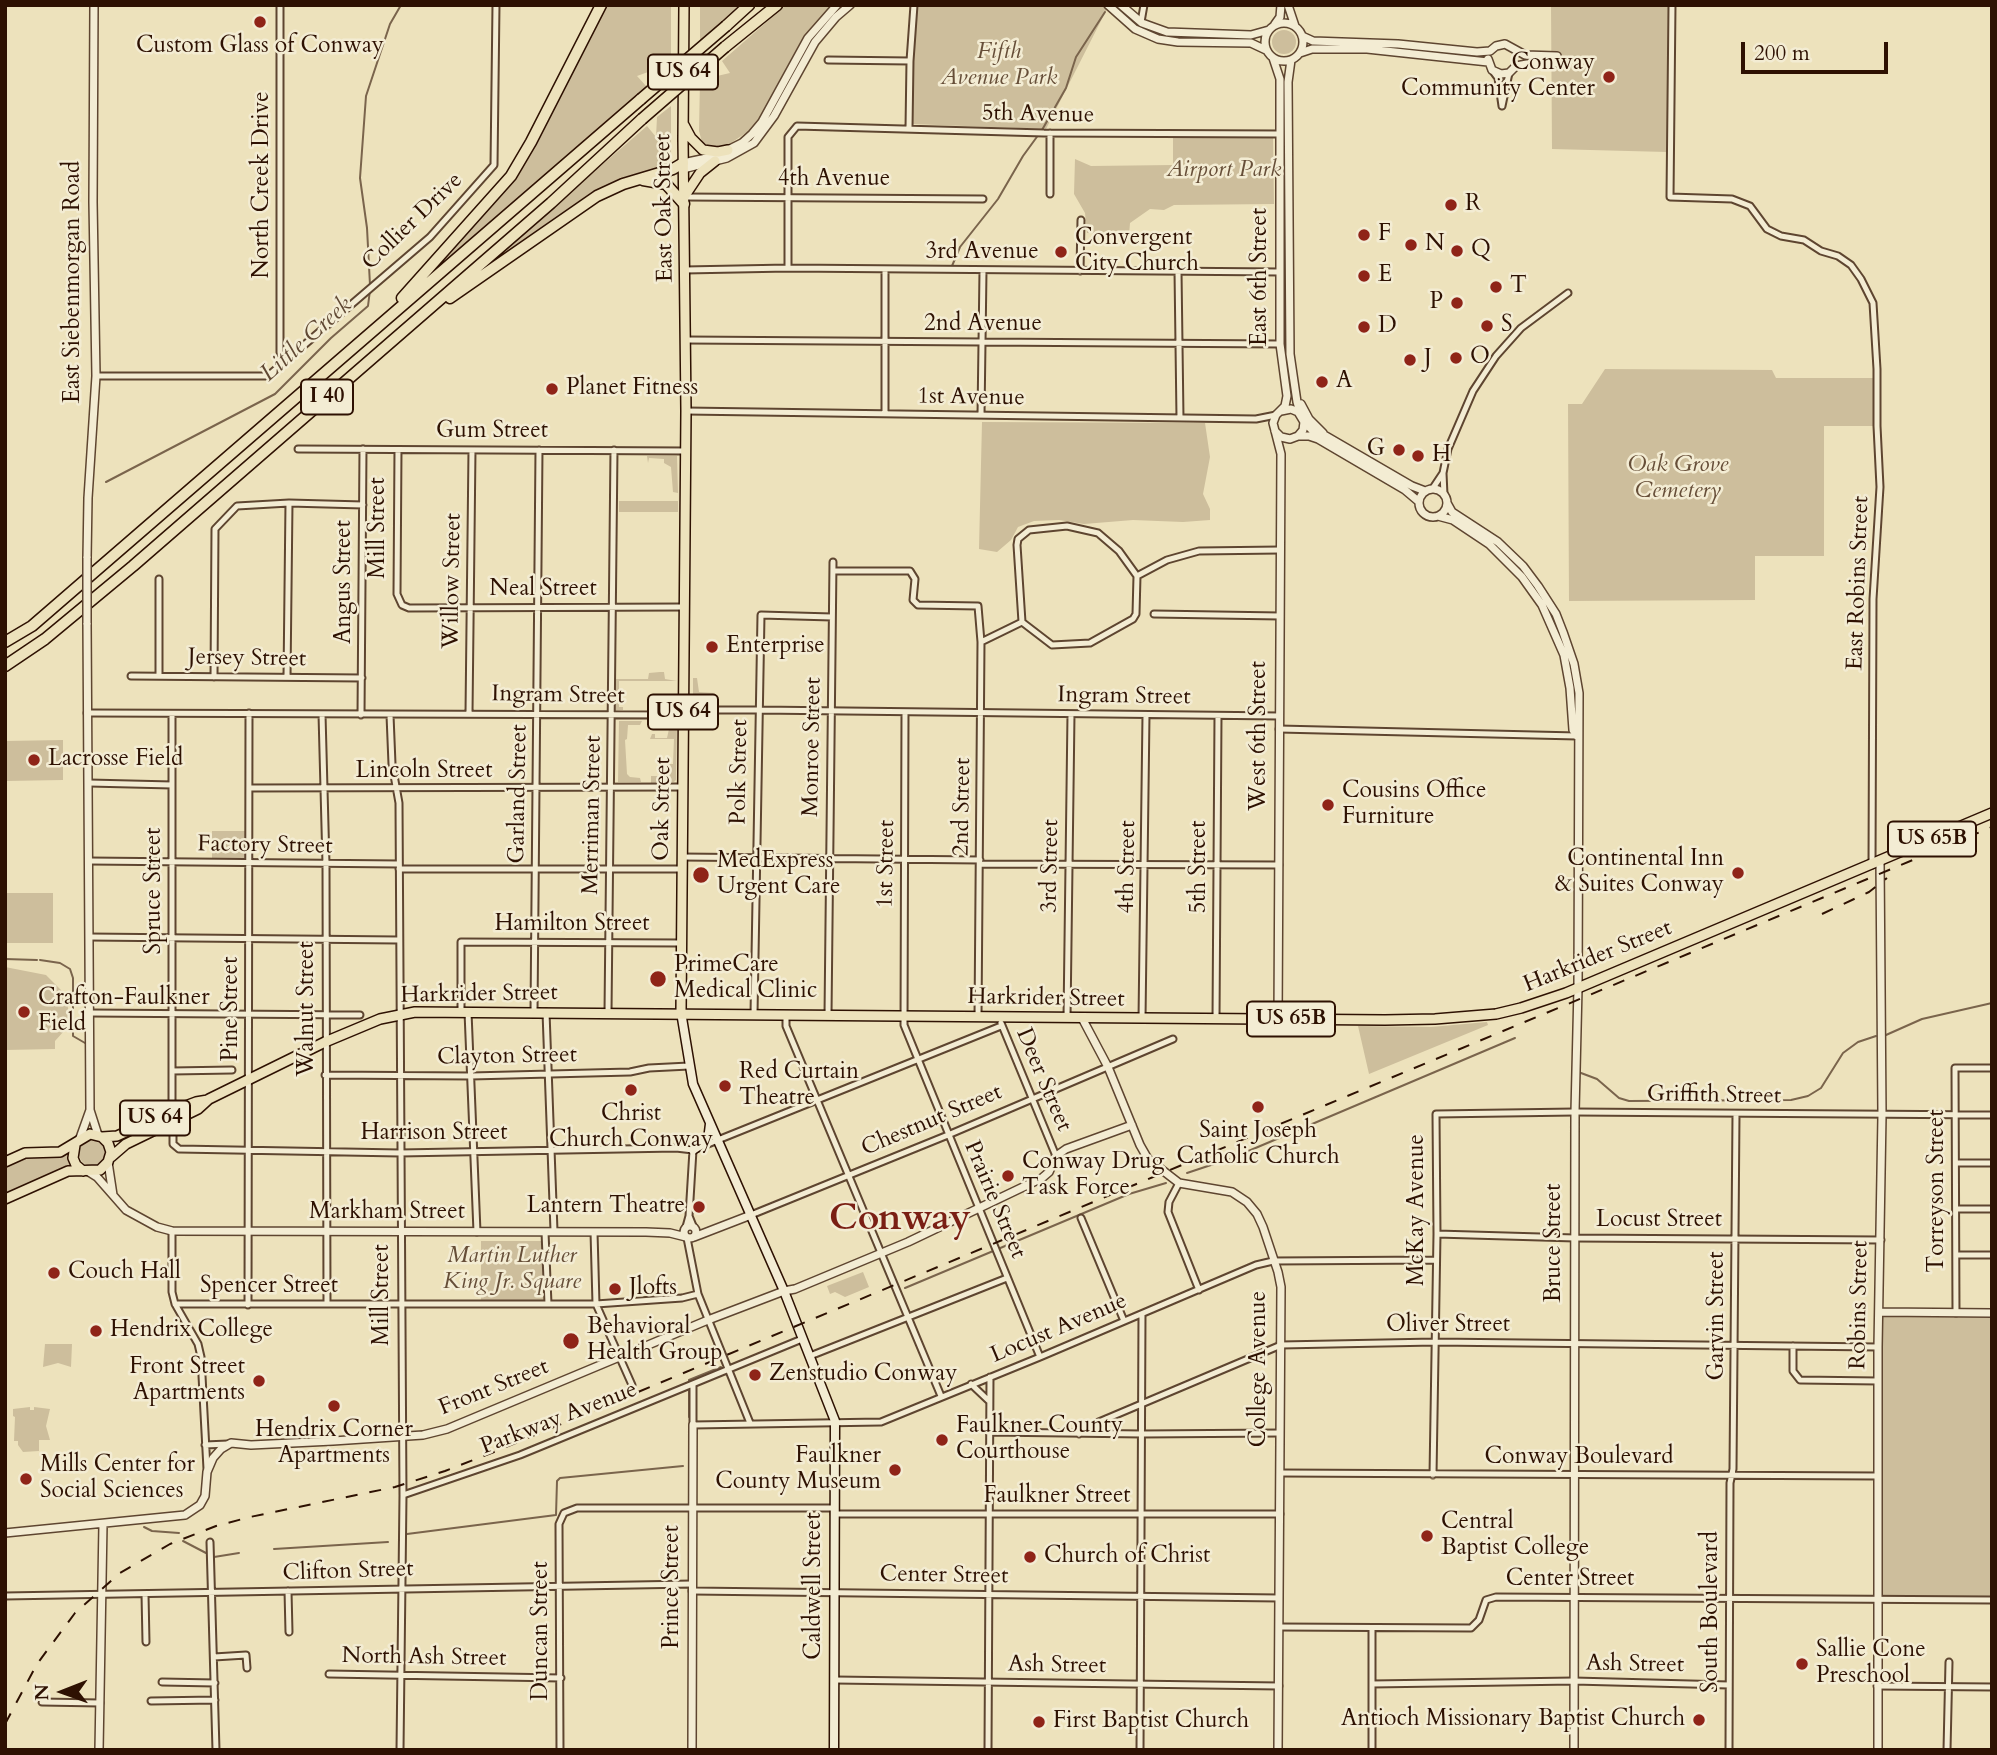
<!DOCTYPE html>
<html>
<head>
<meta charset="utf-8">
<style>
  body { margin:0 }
  #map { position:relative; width:1997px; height:1755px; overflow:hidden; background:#ede2bc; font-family:Cardo,serif }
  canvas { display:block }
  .frame { position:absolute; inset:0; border:7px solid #2e1102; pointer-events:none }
  .north { position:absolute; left:28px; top:1657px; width:70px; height:70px; -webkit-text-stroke:5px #f3ecd3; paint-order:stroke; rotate:269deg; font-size:19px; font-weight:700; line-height:28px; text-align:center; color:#2e1102 }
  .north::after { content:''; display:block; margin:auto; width:24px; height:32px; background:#2e1102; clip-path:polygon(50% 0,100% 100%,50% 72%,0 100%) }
  .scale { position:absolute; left:1741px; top:42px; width:147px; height:32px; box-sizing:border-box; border:4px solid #2e1102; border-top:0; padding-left:9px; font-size:21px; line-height:24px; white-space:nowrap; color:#2e1102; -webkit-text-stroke:5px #f3ecd3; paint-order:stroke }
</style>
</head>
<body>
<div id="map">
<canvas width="1997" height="1755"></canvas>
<div class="frame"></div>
<div class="north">N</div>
<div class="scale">200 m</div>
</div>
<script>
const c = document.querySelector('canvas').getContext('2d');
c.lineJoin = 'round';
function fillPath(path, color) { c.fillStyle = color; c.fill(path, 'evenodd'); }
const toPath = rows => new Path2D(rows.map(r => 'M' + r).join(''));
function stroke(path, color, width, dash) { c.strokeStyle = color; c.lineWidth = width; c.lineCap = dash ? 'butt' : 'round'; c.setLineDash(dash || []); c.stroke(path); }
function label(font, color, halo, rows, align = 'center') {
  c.font = font + ' Cardo,serif'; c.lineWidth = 5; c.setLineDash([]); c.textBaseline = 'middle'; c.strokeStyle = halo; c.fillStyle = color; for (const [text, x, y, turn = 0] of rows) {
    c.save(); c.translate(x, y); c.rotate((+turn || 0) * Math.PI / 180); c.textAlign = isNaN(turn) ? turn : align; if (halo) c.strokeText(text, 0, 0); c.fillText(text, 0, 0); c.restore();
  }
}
const green = toPath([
  [606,5,671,5,671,65,656,78,648,72,637,76,647,87,417,288,498,199,521,169,597,17],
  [700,5,741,5,700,41],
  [786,5,833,5,820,19,805,39,757,122,750,130,728,145,716,149,699,145,702,142,699,131,700,80,711,70,717,76,730,73,722,61],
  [914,5,1102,5,1107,9,1046,129,911,124],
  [1551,5,1668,5,1667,152,1552,149],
  '1272 42a12 12 0 1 1 24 0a12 12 0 1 1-24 0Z',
  [671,106,671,164,625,177,594,193,469,280,647,126,656,137,657,117],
  [1173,137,1273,137,1274,204,1174,205,1164,210,1150,209,1130,223,1129,235,1087,233,1085,213,1074,194,1075,159,1091,166,1173,165],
  [1605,369,1772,370,1776,378,1877,378,1877,426,1824,426,1824,556,1755,556,1755,600,1569,601,1568,404,1582,404],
  [982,422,1205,423,1210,457,1203,494,1210,509,1210,520,1183,522,1133,520,1084,524,1059,520,1034,521,1018,527,1011,540,997,552,979,549],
  [647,456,677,456,678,493,673,492,671,467,664,463,664,459,649,458,648,463],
  [619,501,678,501,678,512,619,512],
  [660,672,664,672,665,679,677,681,619,681,619,707,623,707,623,710,615,711,615,679,648,679,649,673],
  [693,678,697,678,699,692,715,693,716,704,695,703,693,696],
  [619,721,642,721,640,725,628,725,627,739,625,740,627,774,630,777,640,778,641,782,618,782],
  [651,721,672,721,677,724,676,780,674,782,651,783,651,776,661,776,661,764,673,764,674,739,650,739,652,734,655,734,655,738,667,738,669,729,667,724,655,724,655,728,652,728],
  [63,740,63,780,5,781,5,741],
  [212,831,247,831,247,861,212,859],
  [5,893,53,893,53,943,5,943],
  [5,967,46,975,61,990,67,1002,69,1014,64,1031,55,1041,55,1049,5,1050],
  [1487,1022,1488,1025,1369,1074,1358,1026,1431,1027],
  '79 1153a13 13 0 1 1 26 0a13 13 0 1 1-26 0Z',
  [69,1153,73,1166,5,1196,5,1167,10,1163,19,1157,60,1155],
  [481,1241,542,1241,543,1300,481,1301],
  [863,1272,869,1287,845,1297,835,1292,830,1294,827,1286],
  [1884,1315,1992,1316,1992,1598,1884,1597,1881,1595,1882,1320],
  [45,1344,72,1344,71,1367,58,1363,43,1367],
  [30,1407,30,1410,34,1410,34,1407,50,1409,46,1426,50,1440,39,1440,39,1451,23,1452,18,1445,18,1441,14,1441,15,1417,13,1416,13,1409]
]);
const stream = toPath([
  [1042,130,1066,88,1076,57,1105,12],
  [952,266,960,247,998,199,1023,156,1039,134],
  [370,285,367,228,360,178,366,96,390,24,401,5],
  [106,482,275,394,331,338,368,306,370,290],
  [5,959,37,960],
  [40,960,60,963,70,969,73,978,73,1036,85,1043],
  [1886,1035,1922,1019,1992,1003],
  [1581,1073,1597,1079,1619,1098,1629,1101,1791,1100,1808,1096,1821,1088,1843,1053,1858,1042,1876,1036],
  [1239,1155,1515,1038],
  [1187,1173,1229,1159],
  [905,1288,1129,1194,1166,1183],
  [689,1382,689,1380,721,1367],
  [689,1417,689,1391],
  [144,1527,152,1531,179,1533],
  [407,1534,556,1515,557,1481,560,1478,683,1466],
  [183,1541,206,1553],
  [274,1549,388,1542],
  [214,1557,239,1553]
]);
const minor = toPath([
  [280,5,280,352,285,363],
  [1672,5,1670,197,1732,199,1750,206,1767,229,1781,236,1804,240,1821,251,1838,256,1851,265,1861,279,1873,303,1877,369,1877,426,1880,487,1873,599,1872,865],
  [1141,22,1144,5],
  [828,60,910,61],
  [1492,70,1498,78,1502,106],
  [1502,106,1509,73],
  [909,128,910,61,914,5],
  [1050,133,1050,194],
  [685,197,983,199],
  [788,268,788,137,797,126,1044,133,1280,134],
  [685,270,788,268,1280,272],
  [1080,271,1081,220],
  [1178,271,1180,418],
  [686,340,1280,344],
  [96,376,268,376,430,237,494,165,496,5],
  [686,411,1256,419,1276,415],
  [885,414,885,270],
  [981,415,983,271],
  [298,449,686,451],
  [398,450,397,594,402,605,409,608,684,607],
  [1433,488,1443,473],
  [1444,495,1443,473,1448,449,1473,391,1496,356,1521,328,1568,293],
  [833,571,910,571,915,579,913,600,918,605,978,606,981,642],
  [1137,576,1167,560,1199,551,1280,550],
  [1154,614,1280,616],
  [131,676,362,678],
  [159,676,159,579],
  [214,677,215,529,237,506,289,503,363,505],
  [287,677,289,503],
  [905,712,904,1025,1040,1357],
  [87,713,683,715,709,710,759,710,1279,716],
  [469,713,472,450],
  [172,714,172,1111],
  [322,714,326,864,327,1304],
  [361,715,363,449],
  [390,715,392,764,399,803,403,1495,400,1750],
  [1279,729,1577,736],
  [89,783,172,785],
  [249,788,683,787],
  [682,857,980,860],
  [89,861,399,864],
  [980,864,1279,865],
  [399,869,682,869],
  [89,937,398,940],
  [461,1012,461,942,681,943],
  [468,1012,477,1232],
  [534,1012,539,450],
  [546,1012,554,1231],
  [608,1012,614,450],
  [90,1013,360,1015],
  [754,1014,761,615,832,617],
  [786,1015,786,1026,941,1396],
  [828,1015,833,562],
  [978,1017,981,642,1022,622,1017,545,1018,539,1029,530,1067,526,1098,533,1119,551,1137,576,1136,614,1133,619,1090,643,1052,645,1022,622],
  [1067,1018,1071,714],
  [1142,1019,1146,715],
  [1216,1019,1218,716],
  [1001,1023,1056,1156],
  [172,1071,232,1070],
  [325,1075,471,1076,630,1072,649,1068,689,1066],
  [173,1120,173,1144,179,1149,400,1153,676,1148,693,1150,1001,1026],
  [1956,1163,1992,1163],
  [1179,1183,1169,1202,1168,1212,1199,1290],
  [1956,1209,1992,1209],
  [751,1215,948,1135,1173,1039],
  [689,1216,693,1226],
  [1081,1218,1124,1321],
  [686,1227,689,1216,693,1150],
  [172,1231,172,1292,175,1304,198,1344,201,1357,207,1469],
  [545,1232,548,1304],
  [594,1232,596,1304,632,1385],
  [1437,1234,1575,1238,1881,1240],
  [687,1238,698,1294,750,1423],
  [1956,1255,1992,1255],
  [175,1304,596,1304,682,1298,698,1294],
  [248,1305,249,713],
  [1956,1313,1955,1068,1992,1068],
  [1793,1346,1793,1371,1800,1380,1878,1381],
  [810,1356,1007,1278],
  [971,1384,989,1401],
  [693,1385,693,1425,881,1422,1040,1357,1256,1265,1273,1261,1436,1260],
  [989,1432,1142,1434,1280,1433],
  [1079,1434,1087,1427,1281,1345,1435,1342,1878,1347],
  [205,1445,228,1444],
  [1280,1473,1878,1476],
  [1433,1475,1437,1234,1436,1114,1575,1112,1992,1115],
  [403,1495,520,1455,802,1339],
  [834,1514,1280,1514],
  [210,1542,216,1750],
  [288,1591,289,1632],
  [692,1591,1279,1598],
  [145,1594,146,1642],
  [5,1596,692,1584],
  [1279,1627,1471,1628,1479,1620,1486,1600,1496,1597,1992,1600],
  [1372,1628,1372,1750],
  [214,1657,246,1655,247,1668],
  [329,1674,561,1678],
  [835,1680,1279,1686],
  [162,1682,215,1683],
  [1372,1684,1574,1681,1729,1685],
  [1877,1686,1992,1687],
  [151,1701,215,1700],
  [42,1702,100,1703],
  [560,1750,559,1524,564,1513,577,1508,834,1508],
  [988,1750,990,1377],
  [1140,1750,1142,1314],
  [1729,1750,1730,1483,1733,1469,1736,1115],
  [1947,1750,1949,1662]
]);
const tertiary = toPath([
  [1108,5,1135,29,1158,39,1178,42,1251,43,1266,50],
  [1121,5,1142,23,1167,32,1251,35,1269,30],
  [1288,5,1295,26],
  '1265 42a19 19 0 1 1 38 0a19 19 0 1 1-38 0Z',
  [1275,24,1280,17,1281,5],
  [1302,36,1313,41,1398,44,1477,52,1490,51,1496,46,1505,44,1525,55,1557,56],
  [1300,53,1312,49,1367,49,1488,62],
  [1273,58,1280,79,1280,344,1287,396,1285,406,1276,415,1273,423,1281,454,1278,1019],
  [1488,59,1492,70,1501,74,1509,73,1516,66,1527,64,1557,63],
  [1291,60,1288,82,1290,354,1297,402,1301,415],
  [683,163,716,156,742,143,752,134,762,122,808,38,837,5],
  [683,169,727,158,754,143,774,116,815,42,836,17,850,5],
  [1301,404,1309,419,1323,433],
  [1304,422,1312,430,1326,436,1412,486,1425,491],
  [1275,431,1281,437,1290,439,1298,436,1303,430,1304,422,1298,412,1291,409,1281,411],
  [1298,436,1309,436,1318,439,1405,490,1418,501],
  '1419 503a14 14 0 1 1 28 0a14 14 0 1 1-28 0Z',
  [1447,503,1452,512,1498,542,1523,566,1538,586,1556,614,1563,632,1574,664,1579,693,1578,988,1575,1112,1574,1750],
  [1438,516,1453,520,1489,544,1522,577,1542,605,1564,655,1570,688,1573,730,1577,736],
  [87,558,88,498,96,376,93,202,94,5],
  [87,623,90,1110,98,1135],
  [1082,1018,1108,1067,1140,1145,1148,1159,1179,1183,1232,1192,1247,1202,1257,1214,1263,1227,1278,1272,1281,1287,1278,1750],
  [80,1138,90,1110],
  [108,1162,113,1195],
  [89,1172,97,1177,126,1210,157,1227,172,1231,646,1232,670,1233,686,1237],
  '684 1232a6 6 0 1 1 12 0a6 6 0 1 1-12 0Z',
  [694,1237,751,1215],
  [1879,1312,1992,1313],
  [5,1533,185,1515,200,1505,205,1496,207,1472,213,1458,221,1449,231,1443,251,1445,333,1441,423,1435,447,1429,708,1320,784,1291,795,1289,908,1242,1042,1178,1049,1172,1056,1156,1066,1149,1132,1125],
  [99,1750,103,1524],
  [692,1750,693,1425],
  [1878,1750,1878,1347,1882,1115,1880,861]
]);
const secondary = toPath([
  [681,1012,693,1084,784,1291,835,1421,834,1750],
  [693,1150,708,1140,710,1124]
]);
const primary = toPath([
  [102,1137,117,1136,172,1111,196,1102,208,1100],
  [75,1145,73,1158,76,1165,83,1171],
  [111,1157,126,1144,198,1109,209,1099,325,1042,380,1019,415,1012,1385,1020,1435,1019,1496,1014,1521,1008,1566,993,1992,813],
  [5,1162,25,1153,60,1152,90,1134,102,1137,108,1143,111,1152,108,1162,100,1170,68,1171,5,1199]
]);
const trunk = toPath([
  [684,125,691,138,703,150,718,152,728,150],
  [684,197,700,173,715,161],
  [681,1012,686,411,683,139,684,5]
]);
const motorway = toPath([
  [726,26,749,5],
  [725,47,777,5],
  [643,180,666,184,684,204],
  [402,298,511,176,531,142,601,5],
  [450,298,597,196,623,184,673,169,683,163],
  [5,642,32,626,641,99],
  [5,666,45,639,133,566,551,203,642,119]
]);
const rail = toPath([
  [1822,914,1869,892,1887,878],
  [5,1724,37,1664,75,1613,120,1573,170,1544,216,1526,250,1517,395,1487,445,1471,499,1450,1992,827]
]);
const tertiaryBridge = toPath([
  [87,623,87,558]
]);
const motorwayBridge = toPath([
  [641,99,726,26],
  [642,119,725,47]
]);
const markers = [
  [260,22,7,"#8f2418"],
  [1609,77,7,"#8f2418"],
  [1451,205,7,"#8f2418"],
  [1364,235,7,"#8f2418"],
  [1411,245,7,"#8f2418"],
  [1457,251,7,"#8f2418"],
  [1061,252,7,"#8f2418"],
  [1364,276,7,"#8f2418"],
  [1496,287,7,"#8f2418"],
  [1457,303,7,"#8f2418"],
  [1487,326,7,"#8f2418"],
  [1364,327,7,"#8f2418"],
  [1456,358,7,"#8f2418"],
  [1410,360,7,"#8f2418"],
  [1322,382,7,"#8f2418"],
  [552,389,7,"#8f2418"],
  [1399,450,7,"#8f2418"],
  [1418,456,7,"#8f2418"],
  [712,647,7,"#8f2418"],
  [34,760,7,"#8f2418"],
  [1328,805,7,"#8f2418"],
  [1738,873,7,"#8f2418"],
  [701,875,9,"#8f2418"],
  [658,979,9,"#8f2418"],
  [24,1012,7,"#8f2418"],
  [725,1086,7,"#8f2418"],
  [631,1090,7,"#8f2418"],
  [1258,1107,7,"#8f2418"],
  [1008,1176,7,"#8f2418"],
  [699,1207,7,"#8f2418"],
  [54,1273,7,"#8f2418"],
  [615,1289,7,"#8f2418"],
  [96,1331,7,"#8f2418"],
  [571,1341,9,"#8f2418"],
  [755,1375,7,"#8f2418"],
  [259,1381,7,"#8f2418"],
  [334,1406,7,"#8f2418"],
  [942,1440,7,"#8f2418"],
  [895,1470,7,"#8f2418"],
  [26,1479,7,"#8f2418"],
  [1427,1536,7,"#8f2418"],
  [1030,1557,7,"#8f2418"],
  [1802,1664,7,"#8f2418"],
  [1699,1720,7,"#8f2418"],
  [1039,1722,7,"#8f2418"]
];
const shields = [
  [683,72,70],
  [327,397,52],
  [683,712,70],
  [1932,839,88],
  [1291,1019,88],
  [155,1118,70]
];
const shieldNames = [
  ["US 64",683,72],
  ["I 40",327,397],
  ["US 64",683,712],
  ["US 65B",1932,839],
  ["US 65B",1291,1019],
  ["US 64",155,1118]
];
const poiNames = [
  ["Custom Glass of Conway",260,47,"center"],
  ["Conway",1595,64,"right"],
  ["Community Center",1595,90,"right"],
  ["R",1465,205],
  ["F",1378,235],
  ["Convergent",1075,239],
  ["City Church",1075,265],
  ["N",1425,245],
  ["Q",1471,251],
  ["E",1378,276],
  ["T",1510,287],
  ["P",1443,303,"right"],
  ["S",1501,326],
  ["D",1378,327],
  ["O",1470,358],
  ["J",1424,360],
  ["A",1336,382],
  ["Planet Fitness",566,389],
  ["G",1385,450,"right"],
  ["H",1432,456],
  ["Enterprise",726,647],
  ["Lacrosse Field",48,760],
  ["Cousins Office",1342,792],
  ["Furniture",1342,818],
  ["Continental Inn",1724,860,"right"],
  ["& Suites Conway",1724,886,"right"],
  ["MedExpress",717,862],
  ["Urgent Care",717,888],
  ["PrimeCare",674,966],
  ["Medical Clinic",674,992],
  ["Crafton-Faulkner",38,999],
  ["Field",38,1025],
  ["Red Curtain",739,1073],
  ["Theatre",739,1099],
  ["Christ",631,1115,"center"],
  ["Church Conway",631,1141,"center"],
  ["Saint Joseph",1258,1132,"center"],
  ["Catholic Church",1258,1158,"center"],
  ["Conway Drug",1022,1163],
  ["Task Force",1022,1189],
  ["Lantern Theatre",685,1207,"right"],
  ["Couch Hall",68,1273],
  ["Jlofts",629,1289],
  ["Behavioral",587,1328],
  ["Health Group",587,1354],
  ["Hendrix College",110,1331],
  ["Front Street",245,1368,"right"],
  ["Apartments",245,1394,"right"],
  ["Zenstudio Conway",769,1375],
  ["Faulkner County",956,1427],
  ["Courthouse",956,1453],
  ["Hendrix Corner",334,1431,"center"],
  ["Apartments",334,1457,"center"],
  ["Faulkner",881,1457,"right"],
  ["County Museum",881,1483,"right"],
  ["Mills Center for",40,1466],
  ["Social Sciences",40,1492],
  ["Central",1441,1523],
  ["Baptist College",1441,1549],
  ["Church of Christ",1044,1557],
  ["Sallie Cone",1816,1651],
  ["Preschool",1816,1677],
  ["Antioch Missionary Baptist Church",1685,1720,"right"],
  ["First Baptist Church",1053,1722]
];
const parkNames = [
  ["Fifth",999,53],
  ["Avenue Park",999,79],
  ["Airport Park",1224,171],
  ["Oak Grove",1678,466],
  ["Cemetery",1678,492],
  ["Martin Luther",512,1257],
  ["King Jr. Square",512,1283]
];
const streetNames = [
  ["5th Avenue",1038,115,1],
  ["4th Avenue",834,180],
  ["North Creek Drive",263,185,-90],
  ["East Oak Street",665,208,-91],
  ["Collier Drive",413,222,-44],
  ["3rd Avenue",982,253],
  ["East 6th Street",1261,277,-90],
  ["East Siebenmorgan Road",74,282,-90],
  ["2nd Avenue",983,325],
  ["1st Avenue",971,398,1],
  ["Gum Street",492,432],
  ["Mill Street",379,528,-90],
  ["Willow Street",453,581,-89],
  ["Angus Street",345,582,-90],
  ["East Robins Street",1859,583,-88],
  ["Neal Street",543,590],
  ["Jersey Street",247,659,1],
  ["Ingram Street",558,696,1],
  ["Ingram Street",1124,697,1],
  ["West 6th Street",1260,736,-90],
  ["Monroe Street",813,747,-89],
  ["Lincoln Street",424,772],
  ["Polk Street",740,772,-89],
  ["Garland Street",519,794,-89],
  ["2nd Street",963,807,-89],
  ["Oak Street",663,809,-89],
  ["Merriman Street",593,815,-89],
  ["Factory Street",265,846,1],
  ["1st Street",887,864,-89],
  ["3rd Street",1051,866,-89],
  ["4th Street",1128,867,-89],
  ["5th Street",1200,867,-90],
  ["Spruce Street",155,891,-90],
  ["Hamilton Street",572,925],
  ["Harkrider Street",1598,957,-22],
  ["Harkrider Street",479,995,-1],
  ["Harkrider Street",1046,999,1],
  ["Pine Street",232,1009,-90],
  ["Walnut Street",308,1009,-90],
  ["Clayton Street",507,1057,-1],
  ["Deer Street",1043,1080,67],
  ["Griffith Street",1714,1096,1],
  ["Chestnut Street",932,1121,-23],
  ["Harrison Street",434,1134],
  ["Torreyson Street",1938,1191,-90],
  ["Prairie Street",994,1200,67],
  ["McKay Avenue",1418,1210,-90],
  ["Markham Street",387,1213],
  ["Locust Street",1659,1221],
  ["Bruce Street",1555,1243,-90],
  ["Spencer Street",269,1287],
  ["Mill Street",383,1295,-90],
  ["Robins Street",1860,1305,-89],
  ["Garvin Street",1718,1316,-90],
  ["Oliver Street",1448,1326],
  ["Locust Avenue",1059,1329,-23],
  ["College Avenue",1260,1369,-90],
  ["Front Street",494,1388,-22],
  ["Parkway Avenue",559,1419,-21],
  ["Conway Boulevard",1579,1458],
  ["Faulkner Street",1057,1497],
  ["Clifton Street",348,1572,-2],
  ["Center Street",944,1576,1],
  ["Center Street",1570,1580],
  ["Caldwell Street",815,1586,-90],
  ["Prince Street",673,1587,-90],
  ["South Boulevard",1712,1612,-90],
  ["Duncan Street",542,1631,-90],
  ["North Ash Street",424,1658,1],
  ["Ash Street",1635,1665,1],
  ["Ash Street",1057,1666,1]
];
const waterNames = [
  ["Little Creek",307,340,-42]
];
const townNames = [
  ["Conway",900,1220]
];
fillPath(green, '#cdbe9c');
stroke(stream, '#7a644c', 2);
stroke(minor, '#5e4530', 9);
stroke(tertiary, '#5e4530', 10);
stroke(secondary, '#2e1102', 11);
stroke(primary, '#2e1102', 12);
stroke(trunk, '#2e1102', 12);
stroke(motorway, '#2e1102', 13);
stroke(minor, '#f3ecd3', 5);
stroke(tertiary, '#f3ecd3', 7);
stroke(secondary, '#f3ecd3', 8);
stroke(primary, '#ede2bc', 9);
stroke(trunk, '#ede2bc', 9);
stroke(motorway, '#ede2bc', 10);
stroke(rail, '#2e1102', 2, [12, 12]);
stroke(tertiaryBridge, '#5e4530', 10, []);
stroke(motorwayBridge, '#2e1102', 13, []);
stroke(tertiaryBridge, '#f3ecd3', 7);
stroke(motorwayBridge, '#ede2bc', 10);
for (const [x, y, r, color] of markers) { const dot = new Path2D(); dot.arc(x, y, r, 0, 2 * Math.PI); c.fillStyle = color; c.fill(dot); stroke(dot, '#f3ecd3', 2.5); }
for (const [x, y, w] of shields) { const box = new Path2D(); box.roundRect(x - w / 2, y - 17.5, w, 35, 5); c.fillStyle = '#f3ecd3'; c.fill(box); stroke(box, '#2e1102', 2); }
label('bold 21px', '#2e1102', null, shieldNames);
label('23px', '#2e1102', '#f3ecd3', poiNames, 'left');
label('italic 23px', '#664e38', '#f3ecd3', parkNames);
label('23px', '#2e1102', '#f3ecd3', streetNames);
label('italic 24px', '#604833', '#f3ecd3', waterNames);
label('bold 37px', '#7a1f14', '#f3ecd3', townNames);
</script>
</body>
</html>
